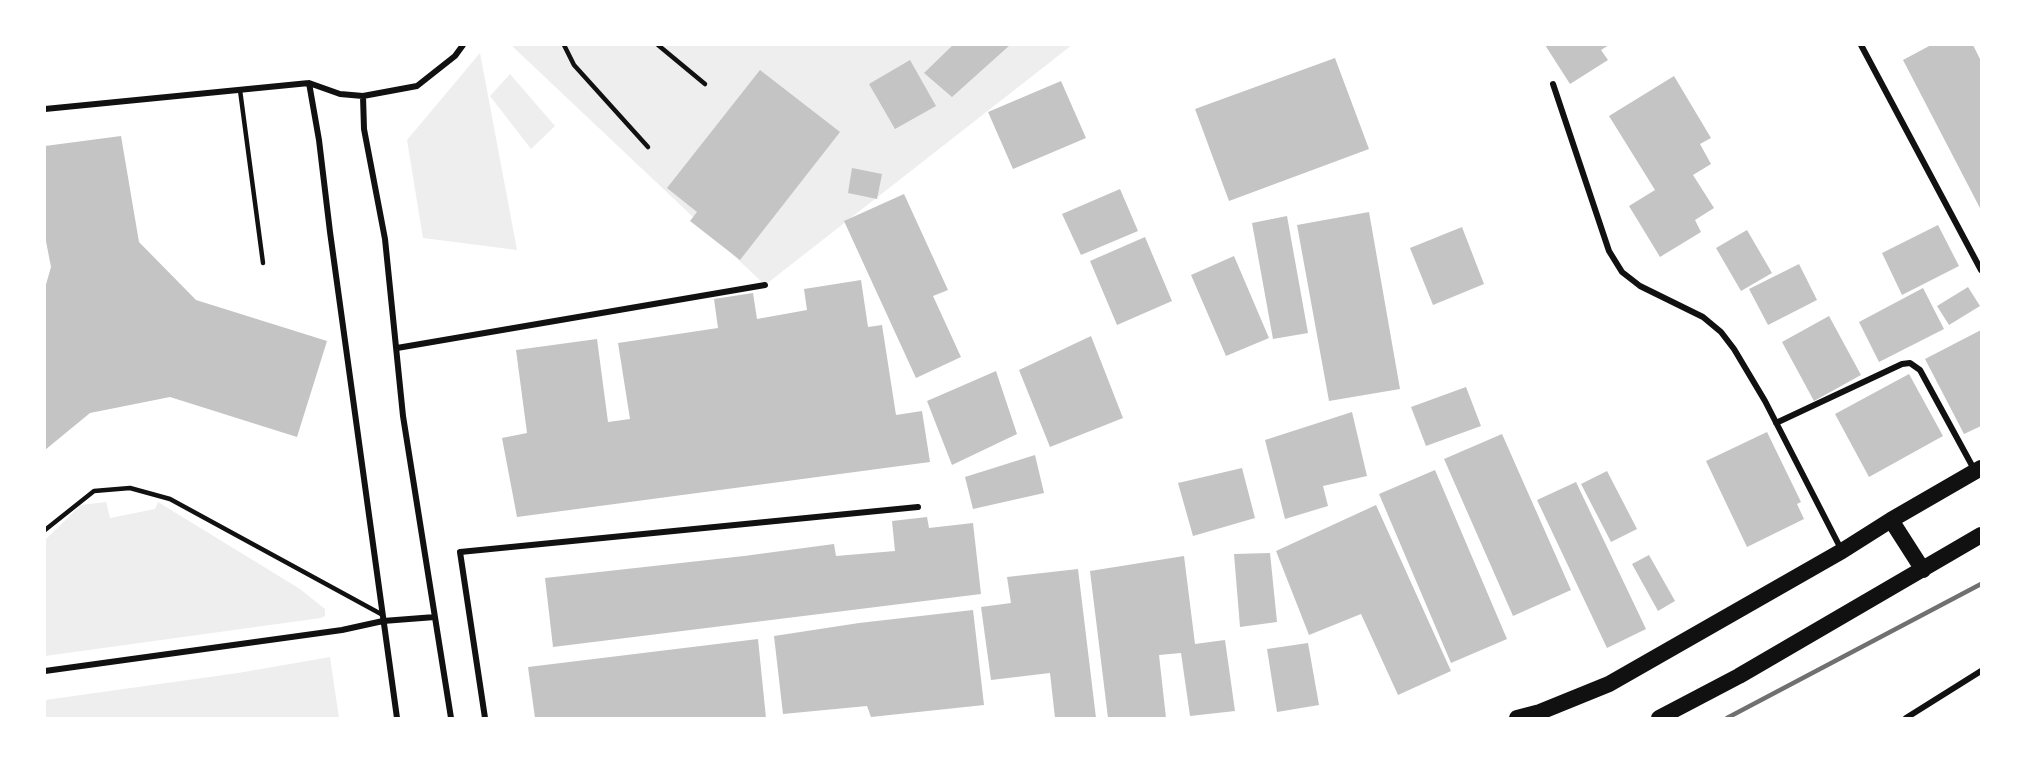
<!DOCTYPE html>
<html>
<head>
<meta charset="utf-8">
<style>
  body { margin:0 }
  #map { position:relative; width:2026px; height:763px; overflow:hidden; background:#fff; font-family:"Roboto Condensed",sans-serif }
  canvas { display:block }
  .frame { position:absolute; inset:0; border:46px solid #fff; pointer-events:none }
</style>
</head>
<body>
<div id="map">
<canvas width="2026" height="763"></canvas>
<div class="frame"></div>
</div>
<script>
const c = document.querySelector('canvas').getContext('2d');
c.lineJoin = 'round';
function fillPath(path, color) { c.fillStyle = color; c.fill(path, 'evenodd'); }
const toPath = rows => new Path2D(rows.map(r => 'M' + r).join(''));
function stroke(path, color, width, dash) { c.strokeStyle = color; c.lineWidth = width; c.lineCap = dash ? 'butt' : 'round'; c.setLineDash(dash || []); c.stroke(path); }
const green = toPath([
  [511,45,1072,45,765,285],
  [480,53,517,250,423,238,407,140],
  [510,74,555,126,531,149,490,96],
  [106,502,110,518,155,509,158,502,300,589,325,609,325,616,321,618,45,656,45,540,81,505],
  [330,657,339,718,45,718,45,700,238,673]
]);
const building = toPath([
  [953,45,1010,45,952,97,924,73],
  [1545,45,1609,45,1601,50,1608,60,1570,84],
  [1931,45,1973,45,1981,61,1981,210,1903,60],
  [1335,58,1369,149,1229,201,1195,109],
  [910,60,936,106,895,129,869,84],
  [760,70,840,132,740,260,690,221,697,212,667,188],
  [1674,76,1711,138,1700,144,1711,164,1693,175,1714,208,1695,220,1701,232,1660,257,1629,206,1655,190,1609,116],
  [1061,81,1086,138,1013,169,988,112],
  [121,136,139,242,196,300,327,341,297,437,170,397,90,413,45,450,45,288,51,267,45,236,45,146],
  [852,168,882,174,877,199,848,193],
  [1120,189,1138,231,1081,255,1062,214],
  [904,194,948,290,933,296,961,357,916,378,844,221],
  [1369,212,1400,389,1329,401,1297,225],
  [1287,216,1308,333,1273,339,1252,223],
  [1938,225,1959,266,1902,295,1882,253],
  [1462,227,1484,284,1433,305,1410,248],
  [1747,230,1772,273,1741,291,1716,248],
  [1145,237,1172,301,1117,325,1090,261],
  [1234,256,1269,338,1226,356,1191,275],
  [1799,264,1817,300,1768,325,1749,289],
  [861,280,868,327,882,325,896,415,922,411,930,462,517,517,502,438,527,433,516,350,597,339,608,422,630,419,618,343,718,328,714,299,753,293,757,319,807,310,804,289],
  [1968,287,1980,306,1949,325,1937,306],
  [1923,288,1944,329,1879,362,1859,322],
  [1829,316,1861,375,1814,401,1782,342],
  [1981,330,1981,426,1964,434,1925,359],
  [1091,336,1123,418,1050,447,1019,370],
  [996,371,1017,434,952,465,927,401],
  [1909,374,1943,436,1869,477,1835,414],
  [1466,387,1481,426,1426,446,1411,407],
  [1352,412,1367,476,1323,486,1328,506,1285,519,1265,440],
  [1767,432,1801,502,1797,504,1804,519,1747,547,1706,461],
  [1502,434,1571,590,1513,616,1444,459],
  [1035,455,1044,493,973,509,965,477],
  [1242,468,1255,518,1193,536,1178,483],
  [1435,470,1507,639,1451,663,1379,494],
  [1607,471,1637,529,1611,542,1581,484],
  [1576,482,1646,629,1607,648,1537,500],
  [1376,505,1451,671,1398,695,1361,614,1309,635,1276,551],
  [927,517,929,528,973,523,981,594,553,647,545,578,744,556,834,544,836,556,895,551,892,521],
  [1270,553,1277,622,1240,627,1234,554],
  [1649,555,1675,601,1658,611,1632,564],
  [1184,556,1195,644,1225,640,1235,711,1190,716,1181,653,1159,655,1166,718,1108,718,1090,571],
  [1078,569,1096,718,1055,718,1050,673,991,680,981,607,1011,603,1007,577],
  [973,610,984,705,871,717,867,706,783,714,774,636,859,623],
  [758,639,766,718,535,718,528,667],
  [1308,643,1319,705,1277,712,1267,649]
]);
const service = toPath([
  [564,45,574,65,648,147],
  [658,45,705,84],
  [240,90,263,263],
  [45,530,94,491,130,488,170,499,381,614]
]);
const minor = toPath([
  [1861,45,1981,270],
  [309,83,319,140,330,232,397,718],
  [1553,84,1609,251,1622,272,1640,286,1703,317,1721,332,1734,349,1765,401,1841,549],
  [363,96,364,129,385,239,403,416,451,718],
  [45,109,309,83,340,94,363,96,417,86,455,56,463,45],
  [397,348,765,285],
  [1776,423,1902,364,1910,363,1920,370,1975,471],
  [45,671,342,630,383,621,435,617],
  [485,718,460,552,918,507],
  [1906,718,1981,671]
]);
const trunk = toPath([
  [1891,520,1923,570],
  [1517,718,1540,712,1609,684,1842,551,1891,520,1981,468],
  [1659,718,1739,676,1981,535]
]);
const rail = toPath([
  [1727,718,1981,584]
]);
fillPath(green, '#eee');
fillPath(building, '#c4c4c4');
stroke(service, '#111', 4.5);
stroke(minor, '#111', 6);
stroke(trunk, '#111', 16);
stroke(rail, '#707070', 4.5);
</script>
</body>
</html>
